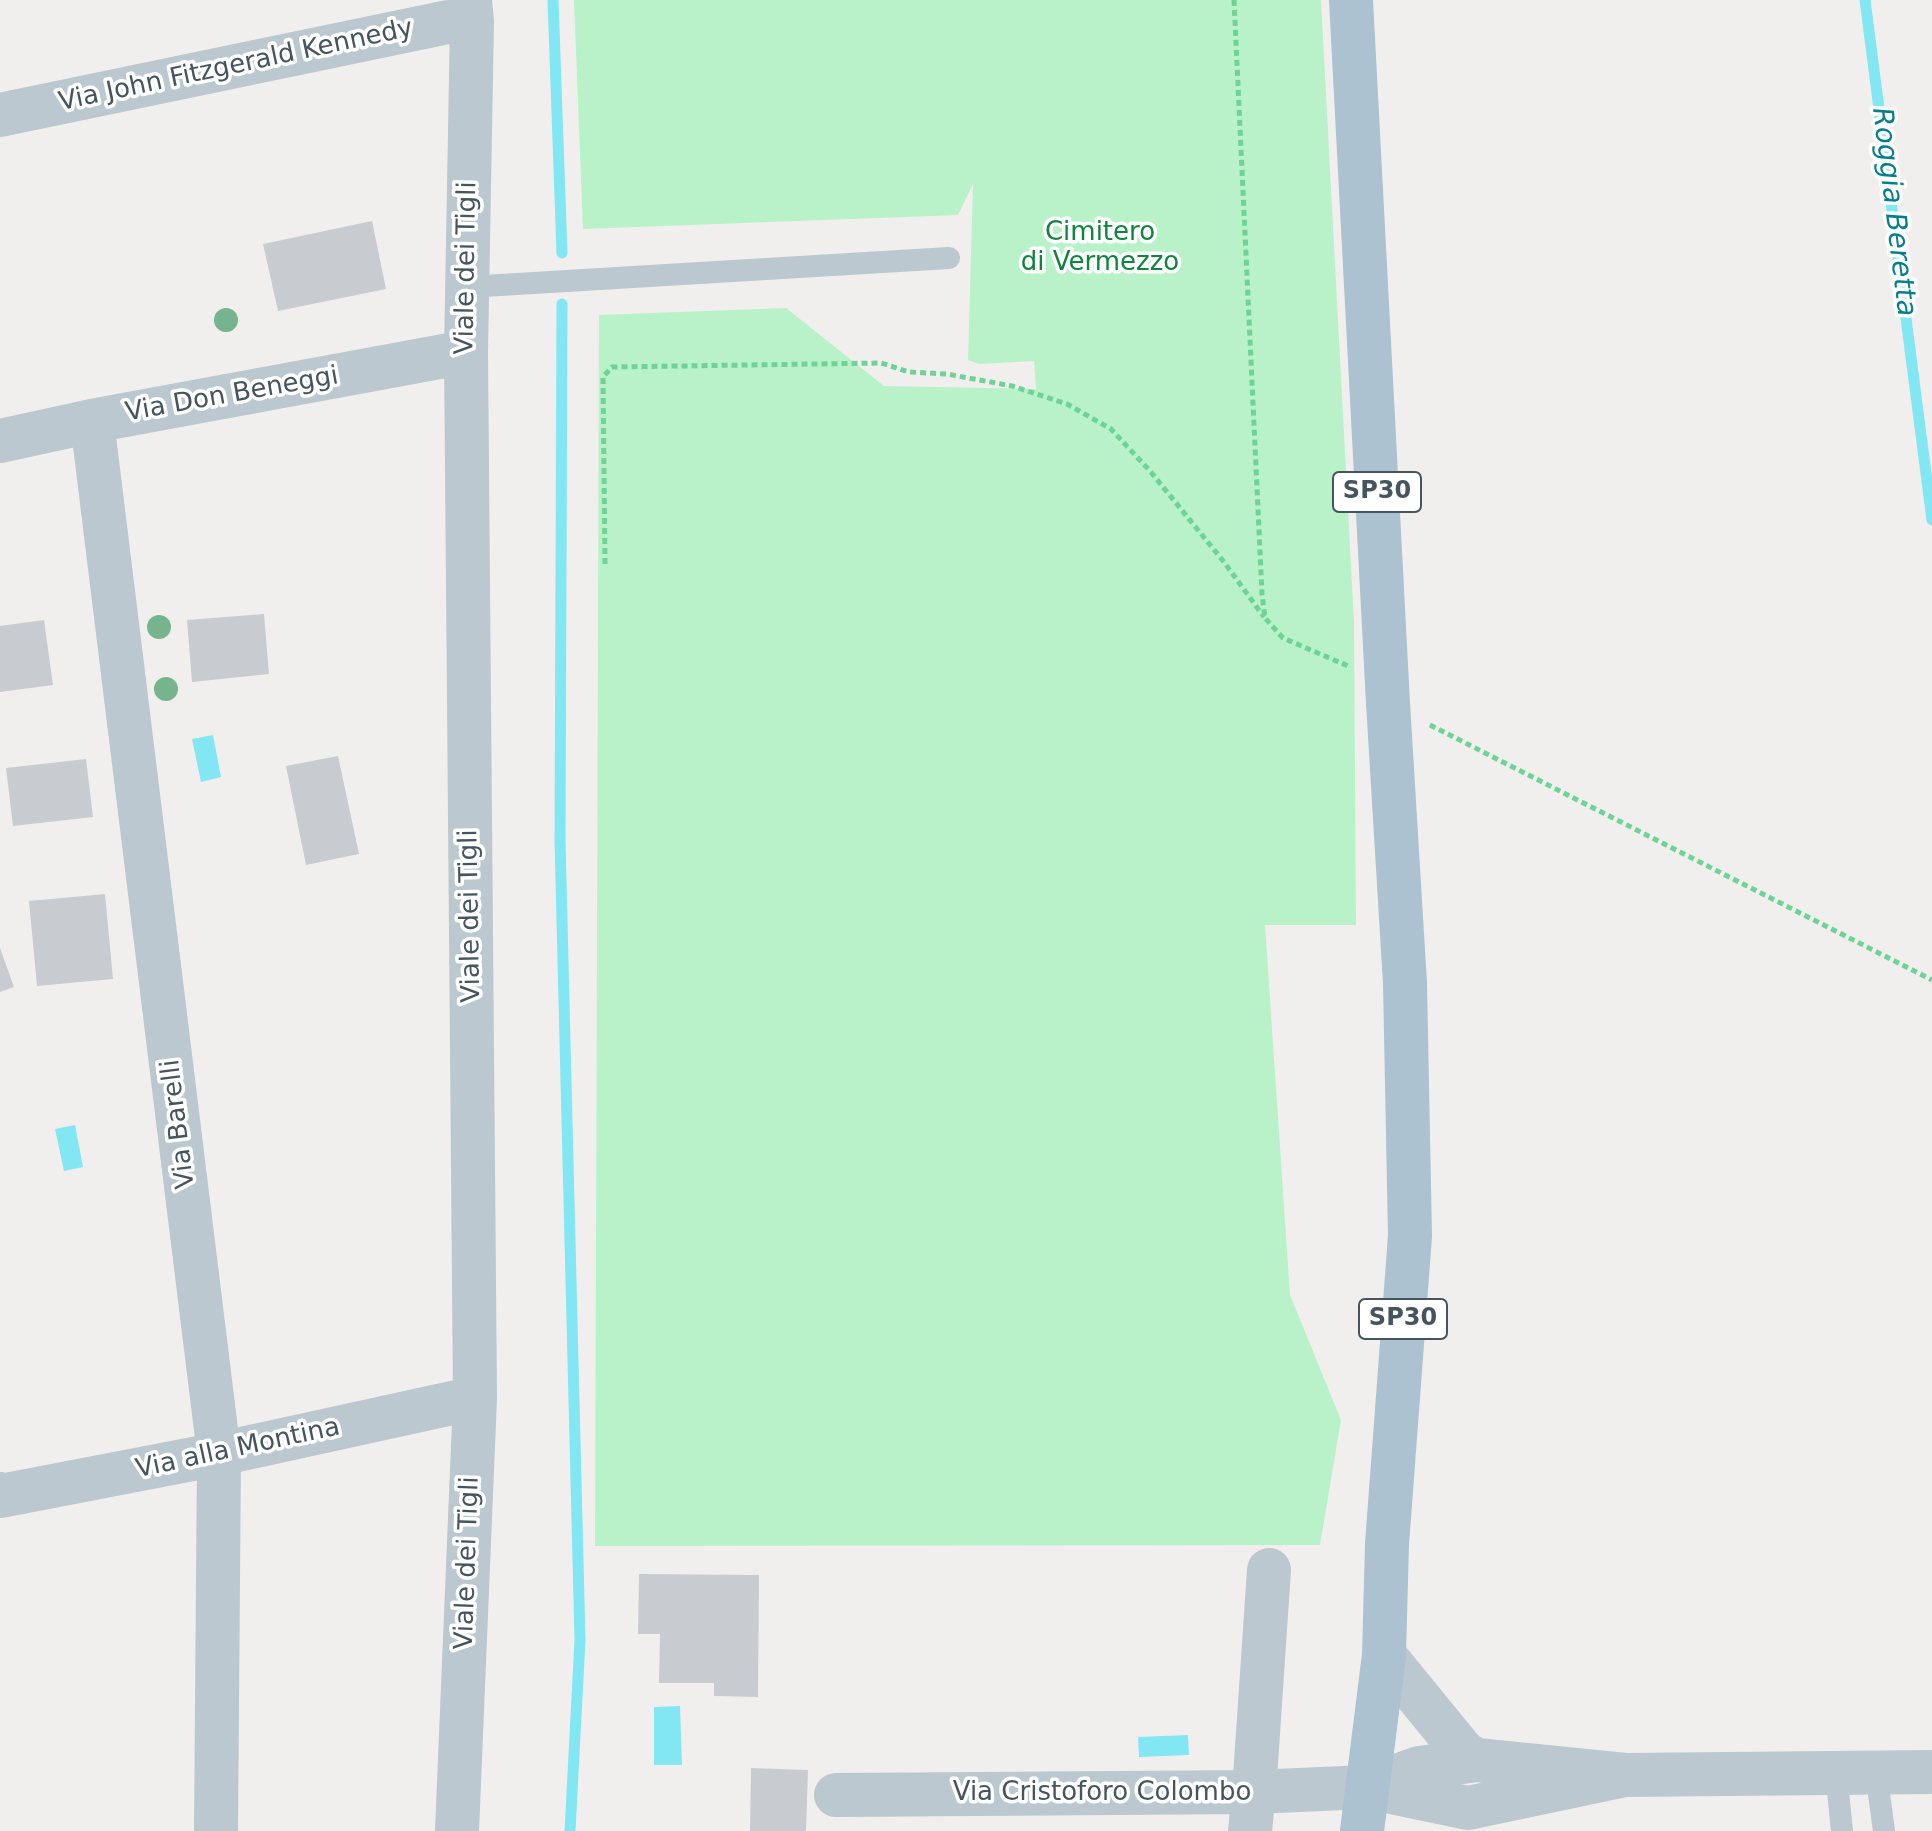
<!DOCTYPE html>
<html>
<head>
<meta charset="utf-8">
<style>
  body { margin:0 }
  canvas { display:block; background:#f1eeee }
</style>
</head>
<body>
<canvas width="1932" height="1831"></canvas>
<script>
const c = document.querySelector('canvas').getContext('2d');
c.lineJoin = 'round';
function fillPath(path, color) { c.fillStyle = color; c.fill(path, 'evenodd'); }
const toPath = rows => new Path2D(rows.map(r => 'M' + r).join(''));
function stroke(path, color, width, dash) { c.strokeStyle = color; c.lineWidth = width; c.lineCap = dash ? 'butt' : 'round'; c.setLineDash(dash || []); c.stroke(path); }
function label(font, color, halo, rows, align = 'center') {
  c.font = font + ' "DejaVu Sans",sans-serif'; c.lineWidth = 7; c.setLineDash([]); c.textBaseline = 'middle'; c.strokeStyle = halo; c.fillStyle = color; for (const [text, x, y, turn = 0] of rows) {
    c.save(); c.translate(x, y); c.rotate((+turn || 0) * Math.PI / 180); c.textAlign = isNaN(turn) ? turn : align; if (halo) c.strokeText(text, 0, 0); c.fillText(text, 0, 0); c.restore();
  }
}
const green = toPath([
  [574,0,1321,0,1354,622,1356,925,1265,925,1290,1295,1341,1420,1320,1545,595,1546,599,315,786,308,884,386,1036,389,1034,361,979,364,968,360,973,184,958,215,583,229]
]);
const water = toPath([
  [213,735,221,777,201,782,192,739],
  [75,1125,83,1167,64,1171,55,1129],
  [680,1706,682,1765,654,1765,654,1707],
  [1188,1735,1189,1755,1139,1757,1138,1737]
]);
const stream = toPath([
  [553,0,562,253],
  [1865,0,1932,520],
  [562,304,560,841,580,1640,570,1831]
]);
const building = toPath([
  [372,221,386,289,278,311,263,244],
  [264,614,269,674,192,682,187,620],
  [44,620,53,685,0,692,0,626],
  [338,756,359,854,306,865,286,766],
  [86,759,93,817,13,826,6,768],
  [105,894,113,979,37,986,29,901],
  [0,948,14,987,0,992],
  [639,1574,759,1575,758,1697,714,1696,714,1683,659,1683,660,1634,638,1634],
  [751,1768,808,1770,806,1831,750,1831]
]);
const path = toPath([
  [1234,0,1262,594,1265,618,1283,638,1348,666],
  [605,564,603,377,612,367,881,363,909,372,947,374,1012,386,1067,404,1111,429,1150,471,1224,562,1264,617],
  [1430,725,1932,980]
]);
const service = toPath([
  [467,287,949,258],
  [1836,1772,1842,1831],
  [1876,1772,1884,1831]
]);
const minor = toPath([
  [0,115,448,22,472,21],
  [92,421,219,1454,216,1831],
  [0,441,92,421,466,352],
  [0,1494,1,1496,219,1454,475,1398],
  [1384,1655,1460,1748,1467,1755,1477,1760],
  [1369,1786,1419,1768,1477,1760,1625,1775,1932,1772],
  [836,1795,1254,1792,1367,1787,1468,1808,1625,1775],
  [457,1831,475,1398,466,352,472,21,470,0],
  [1250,1831,1254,1792,1269,1570]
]);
const primary = toPath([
  [1351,0,1388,703,1405,983,1410,1236,1387,1544,1384,1655,1362,1831]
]);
const trees = [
  [226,320],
  [159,627],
  [166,689]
];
const shields = [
  [1377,492,88],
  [1403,1319,88]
];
const shieldNames = [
  ["SP30",1377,492],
  ["SP30",1403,1319]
];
const streetNames = [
  ["Via John Fitzgerald Kennedy",236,66,-12],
  ["Viale dei Tigli",467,268,-89],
  ["Via Don Beneggi",232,395,-10],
  ["Viale dei Tigli",471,916,-91],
  ["Via Barelli",179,1124,-97],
  ["Via alla Montina",238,1449,-12],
  ["Viale dei Tigli",468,1563,-88],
  ["Via Cristoforo Colombo",1102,1793]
];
const parkNames = [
  ["Cimitero",1100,233],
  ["di Vermezzo",1100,263]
];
const waterNames = [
  ["Roggia Beretta",1893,212,83]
];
fillPath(green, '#b9f2c9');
fillPath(water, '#83e7f3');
stroke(stream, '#83e7f3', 11);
fillPath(building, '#c8ccd1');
stroke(path, '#6ed396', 5, [6, 4]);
stroke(service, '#bbc8cf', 22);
stroke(minor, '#bbc8cf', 44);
stroke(primary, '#acc2d0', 44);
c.fillStyle = '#75b48d';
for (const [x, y] of trees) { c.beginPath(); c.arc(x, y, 12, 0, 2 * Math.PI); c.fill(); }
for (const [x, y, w] of shields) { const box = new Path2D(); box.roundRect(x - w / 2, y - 20, w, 40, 6); c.fillStyle = '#fff'; c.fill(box); stroke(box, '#45545d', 2); }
label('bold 24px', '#45545d', null, shieldNames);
label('26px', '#45545d', '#fff', streetNames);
label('26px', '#10843e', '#fff', parkNames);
label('italic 28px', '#057e8b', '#fff', waterNames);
</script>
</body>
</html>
